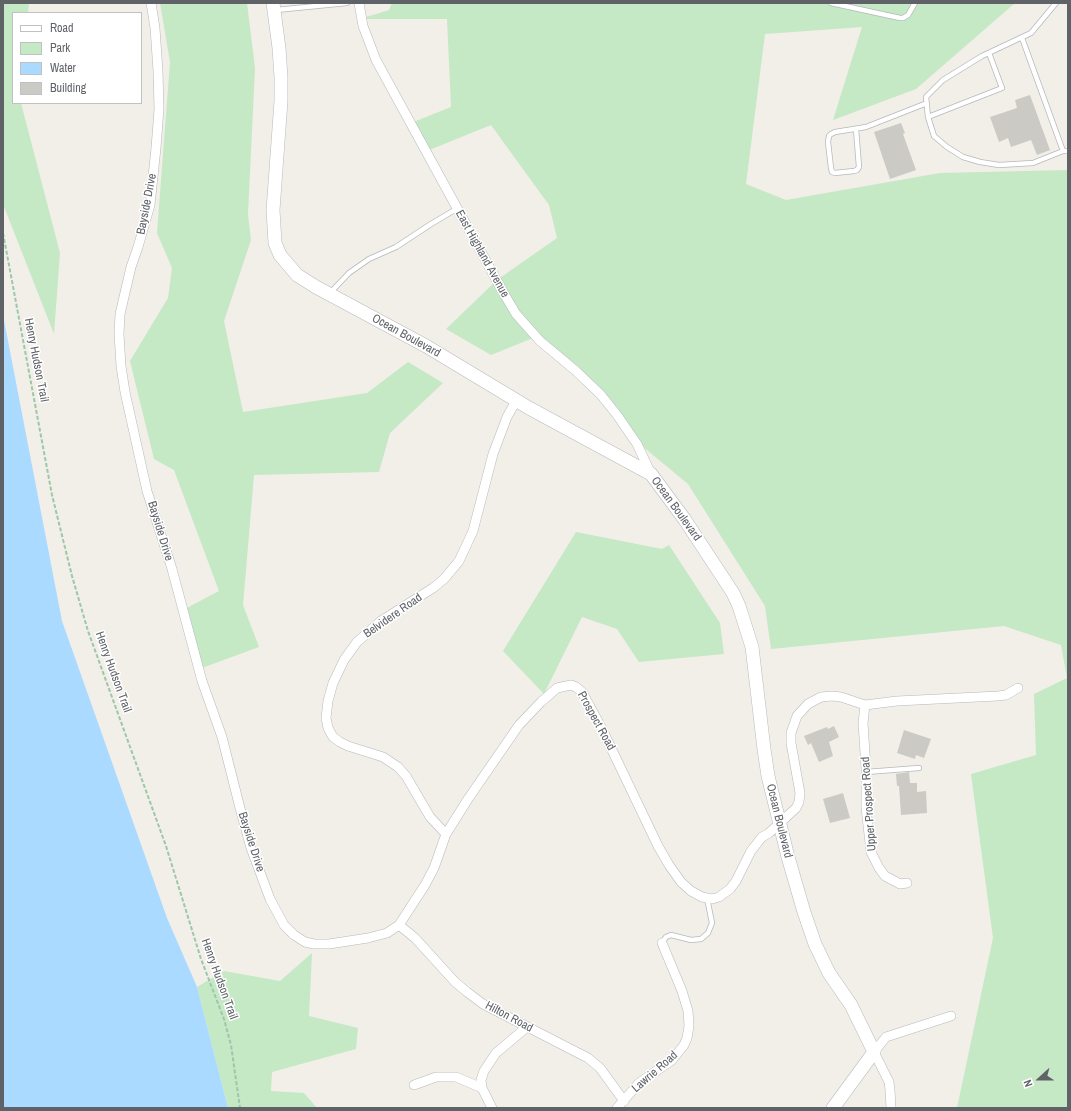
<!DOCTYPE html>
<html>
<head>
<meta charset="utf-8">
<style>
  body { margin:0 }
  #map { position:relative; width:1071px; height:1111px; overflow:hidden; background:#f1efe8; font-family:"Archivo Narrow",sans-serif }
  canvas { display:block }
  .frame { position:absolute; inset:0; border:4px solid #5f6368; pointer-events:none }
  .legend { position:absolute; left:12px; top:12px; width:130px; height:92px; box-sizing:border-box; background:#fff; border:1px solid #bfc1c3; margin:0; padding:5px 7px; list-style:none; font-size:12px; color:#5f6368 }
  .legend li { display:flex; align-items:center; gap:8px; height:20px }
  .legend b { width:20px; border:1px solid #bfc1c3 }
  .north { position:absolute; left:1019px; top:1059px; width:40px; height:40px; -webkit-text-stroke:3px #fff; paint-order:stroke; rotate:249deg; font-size:11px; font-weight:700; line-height:16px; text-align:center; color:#5f6368 }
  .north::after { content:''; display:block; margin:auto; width:14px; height:18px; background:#5f6368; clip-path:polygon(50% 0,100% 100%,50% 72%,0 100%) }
</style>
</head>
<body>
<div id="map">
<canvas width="1071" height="1111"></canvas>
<div class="frame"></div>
<ul class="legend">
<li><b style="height:5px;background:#fff"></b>Road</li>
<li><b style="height:11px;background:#c5e8c5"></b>Park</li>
<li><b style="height:11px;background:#aadaff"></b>Water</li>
<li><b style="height:11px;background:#cccac5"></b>Building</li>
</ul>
<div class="north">N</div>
</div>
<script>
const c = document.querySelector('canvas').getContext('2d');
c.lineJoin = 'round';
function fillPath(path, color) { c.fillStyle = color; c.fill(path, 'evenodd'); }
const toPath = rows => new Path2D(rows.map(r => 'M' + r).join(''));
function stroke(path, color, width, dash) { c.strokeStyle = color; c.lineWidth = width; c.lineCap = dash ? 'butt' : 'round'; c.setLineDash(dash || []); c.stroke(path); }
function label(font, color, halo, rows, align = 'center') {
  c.font = font + ' "Archivo Narrow",sans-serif'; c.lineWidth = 3; c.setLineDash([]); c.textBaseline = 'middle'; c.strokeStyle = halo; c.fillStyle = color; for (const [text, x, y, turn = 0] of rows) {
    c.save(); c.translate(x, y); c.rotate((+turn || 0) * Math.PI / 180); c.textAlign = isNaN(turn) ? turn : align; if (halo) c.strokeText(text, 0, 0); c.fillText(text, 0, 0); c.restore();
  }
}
const green = toPath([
  [3,3,29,3,28,13,13,13,13,103,21,103,60,253,54,334,3,204],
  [160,3,247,3,255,68,248,214,251,240,224,321,243,412,367,393,408,362,443,383,390,433,379,472,254,475,243,605,259,647,199,669,181,611,219,591,174,470,154,459,130,361,168,298,172,268,157,233,170,62],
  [392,3,1015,3,916,89,833,120,862,27,765,34,746,184,786,200,940,173,1068,170,1068,1108,957,1108,993,938,971,774,1036,755,1034,694,1067,678,1061,645,1004,626,771,649,765,606,688,484,630,436,604,396,533,338,491,355,446,329,497,280,557,238,549,205,491,125,422,153,406,125,451,107,447,19,360,19,389,10],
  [576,532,662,549,669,545,720,623,724,654,639,662,617,629,582,617,544,694,503,651],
  [312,953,309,1016,358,1028,356,1049,272,1072,271,1091,304,1093,317,1108,228,1108,197,987,224,971,280,981]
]);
const water = toPath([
  [3,315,62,621,167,918,197,987,228,1108,3,1108]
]);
const building = toPath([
  [1030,95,1050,150,1037,155,1031,140,1011,147,1008,138,999,142,990,117,1017,108,1015,100],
  [901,123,905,133,903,134,916,170,890,179,874,132],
  [834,726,839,737,829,742,833,756,819,762,811,743,808,745,804,736,827,727,828,729],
  [904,730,931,739,924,758,916,755,915,759,897,753],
  [909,772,910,783,917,783,917,792,926,791,927,813,901,815,899,786,897,786,896,774],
  [843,793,850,818,830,823,823,799]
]);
const path = toPath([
  [3,233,52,495,72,576,88,631,166,846,201,959,224,1019,231,1045,240,1108]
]);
const lane = toPath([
  [831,3,900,18,903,18,908,15,915,3],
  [276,10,347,3],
  [1022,38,1063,151,1068,151],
  [989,53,1002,88,928,117,926,97,943,80,982,56,1031,33,1056,3],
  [928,117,934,136,947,147,963,157,980,162,999,165,1033,163,1063,151],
  [856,129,859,167,857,170,854,171,835,173,832,172,831,168,828,142,829,136,831,134,835,132,866,127,927,103],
  [330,293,349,273,369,259,396,247,431,224,458,208],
  [866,772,919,768],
  [662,943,666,937,671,935,691,940,701,939,708,933,712,923,707,898]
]);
const street = toPath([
  [151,3,155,28,158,71,159,109,156,148,150,205,138,247,131,267,120,314,119,334,121,366,125,392,147,491,172,569,202,681,222,737,240,808,251,848,270,899,284,925,294,935,305,942,314,944,329,944,368,938,387,933,399,925,425,885,434,868,446,834,468,799,519,725,541,702,557,688,571,685,576,687,582,692,601,727,658,846,669,865,681,882,691,891,702,897,712,899,719,897,730,889,736,881,751,851,762,837,769,833,796,808,799,802,800,793,791,743,791,733,797,716,808,704,821,697,832,696,841,697,865,705,897,701,998,696,1006,695,1018,688],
  [359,3,363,26,376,60,503,292,516,314,540,341,576,371,601,395,617,415,637,444,651,474],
  [865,705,863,723,866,768,866,808,871,852,879,868,885,876,900,884,907,883],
  [446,834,430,817,406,776,398,767,383,757,348,746,340,742,333,737,328,728,326,718,328,701,333,683,344,660,357,642,381,621,433,588,444,579,459,561,473,531,493,454,507,417,516,401],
  [399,925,415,938,455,982,467,992,483,1004,588,1058,600,1068,624,1101],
  [414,1085,436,1077,456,1077,482,1088],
  [492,1108,482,1088,481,1080,484,1071,496,1053,527,1027],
  [617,1108,639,1083,672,1060,684,1045,687,1038,689,1026,688,1011,682,991,662,943],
  [891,1108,890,1090,889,1082,874,1052,886,1037,951,1016]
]);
const secondary = toPath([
  [273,3,279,48,281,77,281,101,273,210,275,243,280,255,297,275,316,287,426,346,529,408,651,474,685,520,733,593,739,606,752,647,764,749,768,776,788,857,804,912,815,944,829,973,851,1005,874,1052,833,1108]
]);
const streetNames = [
  ["Bayside Drive",147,204,-79],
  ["East Highland Avenue",482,254,61],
  ["Ocean Boulevard",406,336,29],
  ["Henry Hudson Trail",36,360,79],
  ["Ocean Boulevard",676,509,54],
  ["Bayside Drive",160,531,73],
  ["Belvidere Road",393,616,-35],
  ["Henry Hudson Trail",113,672,70],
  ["Prospect Road",596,721,61],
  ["Upper Prospect Road",869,804,-94],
  ["Ocean Boulevard",779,821,76],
  ["Bayside Drive",251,842,72],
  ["Henry Hudson Trail",219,979,70],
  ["Hilton Road",509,1017,28],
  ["Lawrie Road",655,1072,-41]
];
fillPath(green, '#c5e8c5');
fillPath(water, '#aadaff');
fillPath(building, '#cccac5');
stroke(lane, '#b5b8bc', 6);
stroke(street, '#b5b8bc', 10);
stroke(secondary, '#b6babf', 14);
stroke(path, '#9cc7a9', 2, [4, 2]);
stroke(lane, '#fff', 4.5);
stroke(street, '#fff', 9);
stroke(secondary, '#fff', 13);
label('12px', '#5f6368', '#fff', streetNames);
</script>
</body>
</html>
